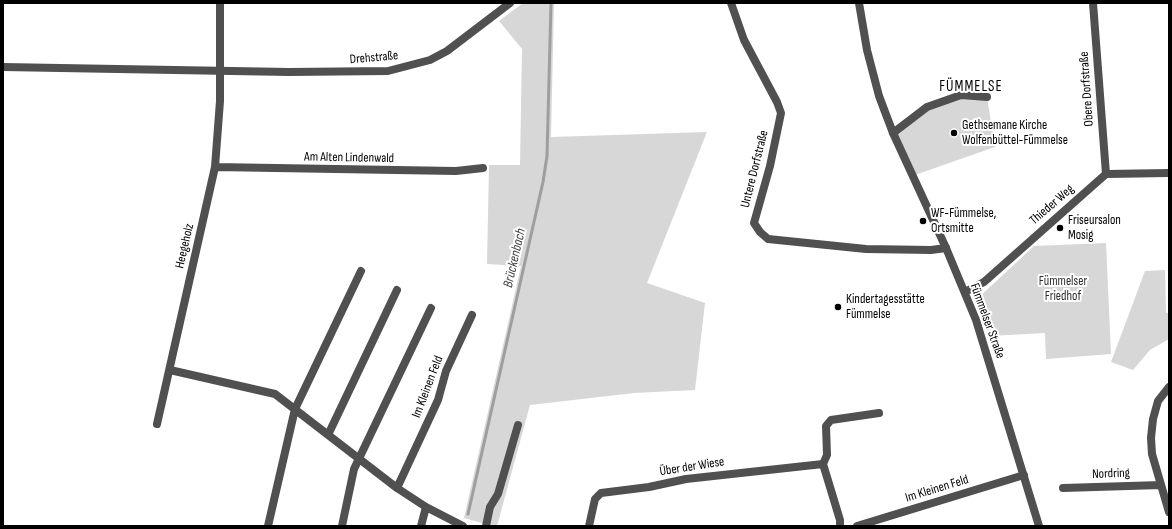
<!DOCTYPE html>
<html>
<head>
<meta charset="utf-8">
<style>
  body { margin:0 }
  #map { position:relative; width:1172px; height:529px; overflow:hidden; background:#fff; font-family:"Sofia Sans Condensed",sans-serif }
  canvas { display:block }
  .frame { position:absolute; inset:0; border:4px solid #000; pointer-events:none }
</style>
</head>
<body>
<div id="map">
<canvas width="1172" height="529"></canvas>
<div class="frame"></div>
</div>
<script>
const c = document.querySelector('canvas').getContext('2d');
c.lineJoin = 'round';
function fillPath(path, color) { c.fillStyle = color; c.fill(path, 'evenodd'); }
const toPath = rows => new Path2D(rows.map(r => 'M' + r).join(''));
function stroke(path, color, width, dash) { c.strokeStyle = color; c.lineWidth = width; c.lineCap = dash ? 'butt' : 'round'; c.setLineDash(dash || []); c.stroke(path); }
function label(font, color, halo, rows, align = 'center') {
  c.font = font + ' "Sofia Sans Condensed",sans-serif'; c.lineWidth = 4; c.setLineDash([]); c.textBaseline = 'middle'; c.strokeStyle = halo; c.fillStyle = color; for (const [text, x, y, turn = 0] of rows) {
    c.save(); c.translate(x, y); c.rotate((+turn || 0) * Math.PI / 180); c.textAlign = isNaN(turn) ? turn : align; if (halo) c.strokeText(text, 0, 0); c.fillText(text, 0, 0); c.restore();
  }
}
const green = toPath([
  [523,3,554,3,551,137,707,132,647,283,705,303,695,390,634,393,530,405,497,526,493,526,464,518,521,266,487,264,489,165,520,165,522,49,499,21],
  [961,95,987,97,995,147,912,176,893,133,927,107],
  [1106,243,1111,354,1046,359,1045,333,990,336,977,299,1034,246],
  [1165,270,1166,313,1169,313,1169,339,1150,350,1133,370,1111,362,1145,271]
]);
const stream = toPath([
  [468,514,543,182,547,156,551,3]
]);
const minor = toPath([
  [731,3,744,40,777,102,781,113,770,166,754,223,760,232,768,239,866,249,931,250,946,248],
  [1093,3,1106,174],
  [893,133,927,107,961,95,987,97],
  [215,167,456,171,483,168],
  [170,370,275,394,397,488,426,507,463,526],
  [1169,387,1158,401,1153,419,1151,438,1152,454,1169,512],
  [157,424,215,167,220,101,220,3],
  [328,435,397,290],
  [823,464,827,455,826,426,831,420,879,413],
  [397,488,438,400,446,371,472,315],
  [1063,488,1161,485],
  [268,526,295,409,361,271],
  [342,526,354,469,431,308],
  [421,526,426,507],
  [486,526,490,507,498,494,518,425],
  [589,526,595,499,601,493,649,487,686,479,823,464,840,520,840,526],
  [857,526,1024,475]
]);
const tertiary = toPath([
  [859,3,867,50,879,96,893,133,946,248,976,320,1039,526],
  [3,67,289,72,388,71,430,60,447,51,510,3],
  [965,292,984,282,1106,174,1169,173]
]);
const markers = [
  [954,133,4,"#000"],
  [923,221,4,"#000"],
  [1060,228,4,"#000"],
  [838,307,4,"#000"]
];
const streetNames = [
  ["Drehstraße",374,58,-5],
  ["Obere Dorfstraße",1087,89,-94],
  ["Am Alten Lindenwald",349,158,1],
  ["Untere Dorfstraße",755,169,-76],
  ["Thieder Weg",1052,205,-41],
  ["Heegeholz",185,246,-77],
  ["Fümmelser Straße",987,321,70],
  ["Im Kleinen Feld",428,387,-69],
  ["Über der Wiese",692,467,-9],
  ["Nordring",1111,474,-2],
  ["Im Kleinen Feld",937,489,-17]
];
const poiNames = [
  ["Gethsemane Kirche",962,126],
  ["Wolfenbüttel-Fümmelse",962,141],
  ["WF-Fümmelse,",931,214],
  ["Ortsmitte",931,229],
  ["Friseursalon",1068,221],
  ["Mosig",1068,236],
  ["Kindertagesstätte",846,300],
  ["Fümmelse",846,315]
];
const parkNames = [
  ["Fümmelser",1063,282],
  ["Friedhof",1063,297]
];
const waterNames = [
  ["Brückenbach",515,258,-77]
];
const quarterNames = [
  ["FÜMMELSE",971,87]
];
fillPath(green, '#d7d7d7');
stroke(stream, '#9e9e9e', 3);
stroke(minor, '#505050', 8);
stroke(tertiary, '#505050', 8);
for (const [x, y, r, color] of markers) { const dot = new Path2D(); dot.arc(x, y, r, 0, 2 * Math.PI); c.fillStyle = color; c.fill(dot); stroke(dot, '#fff', 1.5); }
label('13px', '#000', '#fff', streetNames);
label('13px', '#000', '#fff', poiNames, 'left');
label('13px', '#2e2e2e', '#fff', parkNames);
label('italic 14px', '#3f3f3f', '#fff', waterNames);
c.letterSpacing = '1px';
label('15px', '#000', '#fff', quarterNames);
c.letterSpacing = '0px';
</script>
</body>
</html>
